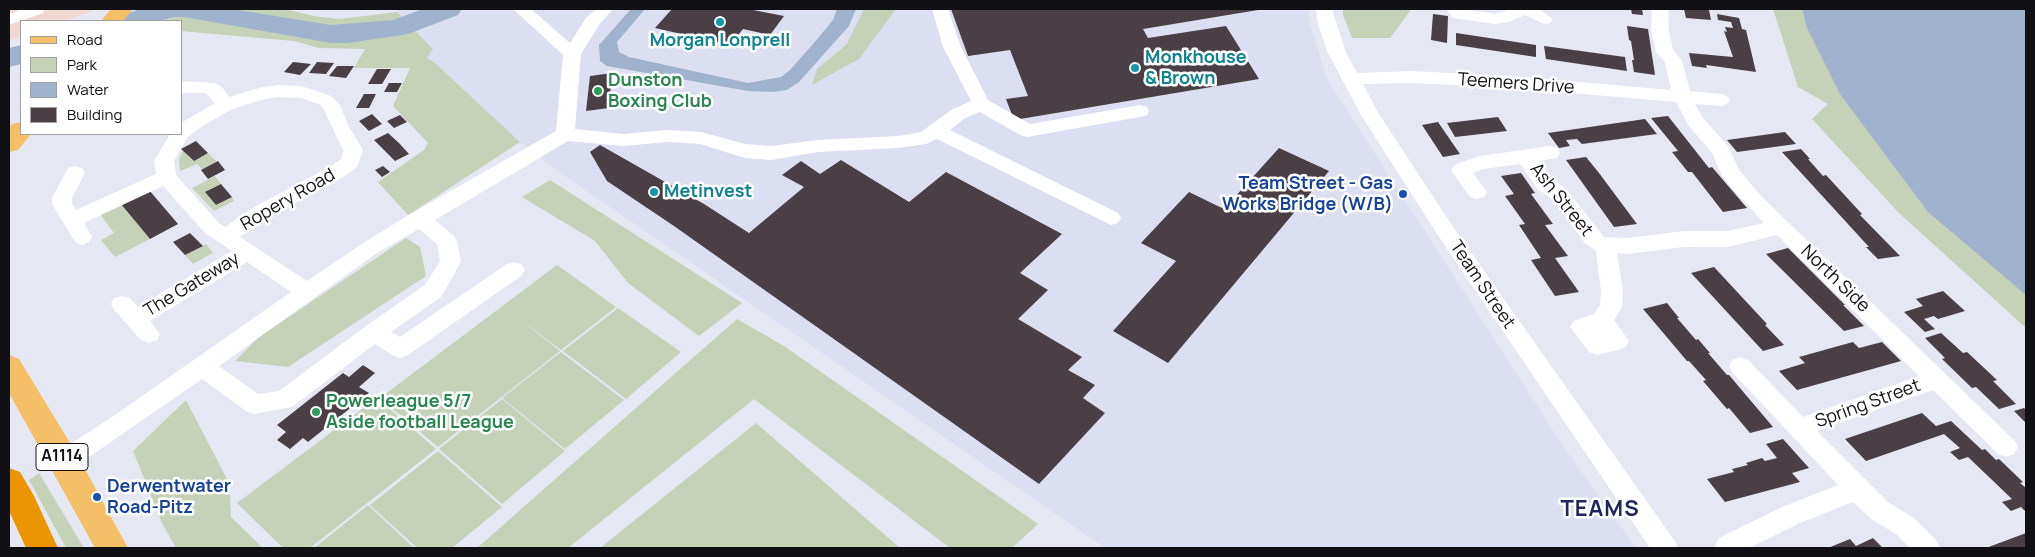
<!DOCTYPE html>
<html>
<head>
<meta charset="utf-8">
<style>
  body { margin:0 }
  #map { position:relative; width:2035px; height:557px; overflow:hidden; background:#e5e7f3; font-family:Manrope,sans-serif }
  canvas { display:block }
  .frame { position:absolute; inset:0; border:10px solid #111115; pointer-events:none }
  .legend { position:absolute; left:20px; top:20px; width:162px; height:115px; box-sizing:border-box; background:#fff; border:1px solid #a0a0a1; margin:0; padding:6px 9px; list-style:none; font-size:15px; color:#111115 }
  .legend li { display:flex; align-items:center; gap:10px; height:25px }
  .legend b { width:25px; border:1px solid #a0a0a1 }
</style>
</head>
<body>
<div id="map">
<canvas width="2035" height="557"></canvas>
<div class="frame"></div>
<ul class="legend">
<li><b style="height:6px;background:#f4bf66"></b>Road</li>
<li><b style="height:14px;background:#c5d2b8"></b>Park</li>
<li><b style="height:14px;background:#a0b3ce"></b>Water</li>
<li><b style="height:14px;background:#493f44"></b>Building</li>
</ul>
</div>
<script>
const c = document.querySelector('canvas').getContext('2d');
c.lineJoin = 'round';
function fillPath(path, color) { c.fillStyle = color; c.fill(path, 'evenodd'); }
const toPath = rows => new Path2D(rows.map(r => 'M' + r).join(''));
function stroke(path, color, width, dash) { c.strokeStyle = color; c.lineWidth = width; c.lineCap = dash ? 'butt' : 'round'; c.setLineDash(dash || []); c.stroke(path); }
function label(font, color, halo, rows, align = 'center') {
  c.font = font + ' Manrope,sans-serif'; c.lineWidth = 5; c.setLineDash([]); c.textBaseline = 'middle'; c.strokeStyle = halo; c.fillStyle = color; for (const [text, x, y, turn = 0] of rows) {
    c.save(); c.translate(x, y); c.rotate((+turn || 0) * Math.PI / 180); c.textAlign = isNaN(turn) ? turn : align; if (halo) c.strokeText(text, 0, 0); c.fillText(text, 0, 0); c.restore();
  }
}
const commercial = toPath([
  [9,9,98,9,64,21,21,21,21,36,9,40]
]);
const built = toPath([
  [398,9,1309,9,1309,20,1327,79,1563,446,1636,548,1105,548,555,169,520,142,435,63,427,58,433,49,397,12]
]);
const green = toPath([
  [137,9,285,9,314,16,339,19,397,12,433,49,427,58,435,63,520,142,408,215,378,182,424,150,428,143,393,106,410,68,354,68,365,49,319,48,294,41,181,31,181,21,127,21],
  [864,9,896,9,859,59,812,85,817,69,847,44],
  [1343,9,1408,9,1410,11,1390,38,1352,38,1343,15],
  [1773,9,2026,9,2026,328,1899,213,1812,119,1828,104,1798,87],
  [183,151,193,161,208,153,217,162,202,169,197,164,180,171,179,159],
  [215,176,221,184,205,192,216,205,232,197,234,201,214,211,192,188],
  [550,180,742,303,699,336,628,283,595,241,522,197],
  [121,204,150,239,115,257,101,240,114,233,100,214],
  [406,238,420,247,426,276,288,367,235,361,259,337],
  [206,244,213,253,193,264,185,255],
  [557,265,616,307,561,350,522,321,560,351,438,447,380,398],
  [618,308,681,352,626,399,563,351],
  [737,319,784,346,1038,524,1012,548,950,548,754,399,568,548,477,548],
  [561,352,624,400,565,449,502,398],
  [377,398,436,449,310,548,283,548,237,503],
  [502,399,565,451,502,504,439,449],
  [186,400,229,483,231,517,263,548,176,548,162,523,133,451],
  [756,423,900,548,600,548],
  [438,451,502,507,452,548,417,548,370,505],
  [39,473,84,548,66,548,29,480],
  [368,505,414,548,314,548]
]);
const water = toPath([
  [631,9,645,9,617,42,619,52,629,57,748,83,781,77,790,70,813,44,833,20,837,9,856,9,849,26,799,82,787,90,773,92,748,91,607,66,600,61,599,45],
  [1802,9,2026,9,2026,295,1928,212,1840,94,1807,28]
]);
const river = toPath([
  [142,9,232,9,331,25,393,20,423,9,462,9,458,15,408,34,348,43,331,43,184,17,173,17,160,21,116,21,120,15,142,9],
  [21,45,21,64,9,67,9,48,21,45]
]);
const building = toPath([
  [672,9,748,9,784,16,770,35,743,29,730,45,655,28],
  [951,9,1264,9,1143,29,1148,38,1226,26,1259,79,1014,120,1006,99,1028,96,1010,50,968,56],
  [1631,9,1642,9,1643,15,1632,14],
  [1684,9,1709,10,1711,20,1686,18],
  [1433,14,1448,16,1447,43,1431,40],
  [1717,14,1739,18,1742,29,1746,30,1756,72,1706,65,1707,68,1692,66,1689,53,1733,57,1724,31,1727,32,1725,27,1733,28,1731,22,1718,20],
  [1627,26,1648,29,1655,75,1634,72,1632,60,1634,60,1631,41,1629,40],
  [1456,33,1536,45,1536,57,1456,45],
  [1544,46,1625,57,1627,71,1546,59],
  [293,62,311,64,300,75,284,72],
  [317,62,334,63,326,74,309,73],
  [337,66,354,66,346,78,329,76],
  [377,69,391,69,382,84,368,84],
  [612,73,609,108,586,111,590,76],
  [389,83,402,83,397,92,384,92],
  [364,94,376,94,369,108,356,108],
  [372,114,382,124,369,131,359,121],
  [400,115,407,122,394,128,387,121],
  [1668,116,1709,168,1712,167,1747,208,1723,212,1692,172,1688,172,1672,152,1678,151,1651,118],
  [1498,117,1507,131,1455,137,1447,123],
  [1645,119,1657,134,1582,144,1577,139,1566,140,1570,146,1559,148,1548,133],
  [1438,122,1460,154,1443,157,1422,125],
  [1785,132,1796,144,1737,152,1727,140],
  [388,133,399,143,409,154,395,161,374,140],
  [196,141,208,153,194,161,181,149],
  [600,145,704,204,749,233,804,187,782,175,801,161,820,174,841,160,909,202,946,172,1062,234,1020,273,1048,290,1018,319,1082,357,1068,370,1095,385,1083,398,1105,413,1039,484,674,226,607,181,590,152],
  [1279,148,1329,171,1168,363,1113,331,1176,261,1141,243,1189,192,1224,209],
  [1801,149,1810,159,1808,159,1823,176,1826,175,1862,214,1860,215,1900,256,1878,259,1866,247,1869,247,1782,152],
  [1586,157,1599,173,1637,224,1614,227,1566,160],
  [218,161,225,170,208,179,201,170],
  [383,166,390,172,382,177,375,170],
  [1521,173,1535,193,1531,194,1553,224,1545,225,1568,256,1555,258,1579,292,1555,296,1531,260,1541,258,1519,225,1525,224,1505,196,1514,194,1501,176],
  [221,184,232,197,216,205,205,192],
  [149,190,178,224,150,239,121,204],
  [190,233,203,246,185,255,173,242],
  [1788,248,1845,305,1843,305,1864,326,1844,331,1766,254],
  [1714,267,1767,324,1765,325,1784,345,1763,351,1691,273],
  [1943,291,1965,311,1938,319,1934,316,1924,319,1935,329,1925,332,1904,312,1923,306,1916,299],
  [1667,303,1679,318,1677,318,1696,340,1698,339,1710,353,1708,353,1727,375,1729,375,1773,427,1750,433,1729,408,1727,409,1703,381,1706,380,1689,361,1687,361,1643,309],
  [1941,333,1963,353,1967,352,1997,380,1993,381,2016,404,1999,409,1976,387,1972,388,1942,359,1945,358,1925,338],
  [1853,342,1859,348,1882,342,1901,361,1797,390,1779,371,1805,363,1799,357],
  [363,365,375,373,359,387,369,393,308,442,303,438,290,449,277,440,286,432,277,425,343,373,349,377],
  [2024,408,2026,410,2026,423,2014,411],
  [1922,413,1936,426,1951,421,1982,450,1985,449,1996,460,1999,459,2023,482,2020,483,2026,488,2026,512,2021,507,2011,511,2002,502,2012,499,1968,457,1959,460,1950,452,1960,448,1944,434,1866,461,1845,439],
  [1783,439,1809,468,1792,473,1800,482,1725,502,1707,479,1734,472,1732,469,1748,465,1746,463,1762,458,1765,461,1777,458,1766,444],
  [2026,533,2026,548,1986,548],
  [1873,538,1883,548,1828,548,1850,539,1856,546]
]);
const minor = toPath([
  [22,9,45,9,43,13,9,25,9,14,22,9],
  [513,9,531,9,570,43,586,18,596,9,613,9,599,25,581,54,575,129,623,134,668,130,701,132,745,144,771,146,818,140,898,136,921,132,951,110,971,101,943,47,932,9,948,9,961,47,988,100,1030,124,1140,105,1147,107,1149,111,1147,115,1140,117,1027,137,1020,135,980,112,965,118,950,130,1118,213,1121,218,1118,223,1111,225,937,139,926,144,898,148,818,152,771,160,745,158,700,144,668,142,623,146,568,141,435,220,454,236,457,241,461,262,441,297,391,332,400,337,507,264,514,262,521,264,525,270,521,276,408,355,400,358,392,355,375,344,292,407,254,414,246,411,202,379,73,468,64,471,55,468,52,461,55,454,112,417,291,292,247,262,150,321,160,334,157,340,149,343,141,340,114,310,111,304,114,298,122,296,130,298,138,307,232,251,205,233,163,186,84,223,92,237,89,242,82,245,75,242,52,204,52,198,68,168,75,166,82,168,85,173,72,198,72,204,76,210,156,174,154,161,170,134,181,134,181,123,215,103,206,93,181,93,181,81,215,83,222,87,229,97,263,87,278,85,301,86,331,96,340,105,348,125,363,150,357,167,345,176,265,219,240,237,307,281,363,243,412,213,556,131,563,55,513,9],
  [278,97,301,98,319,104,323,108,343,150,341,159,331,166,251,209,225,227,219,223,176,175,174,161,187,138,201,127,232,109,265,99,278,97],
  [419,229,437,244,440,261,425,285,366,326,279,391,258,394,219,366,377,253,419,229],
  [1316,9,1332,9,1346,53,1357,73,1411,71,1512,76,1671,90,1665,62,1656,52,1651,30,1652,9,1668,9,1669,30,1673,50,1682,60,1690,91,1721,94,1727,96,1730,100,1727,104,1721,106,1695,104,1703,118,1728,146,1739,170,1762,197,2014,440,2018,447,2014,454,2006,457,1998,454,1933,390,1817,431,1889,503,1914,518,1936,540,1940,548,1910,548,1896,534,1871,519,1853,502,1800,523,1749,548,1716,548,1715,546,1719,538,1782,507,1838,485,1732,372,1729,366,1732,360,1740,357,1748,360,1803,417,1919,376,1777,235,1728,247,1684,247,1627,254,1617,253,1623,291,1622,307,1614,320,1629,341,1626,347,1618,350,1597,355,1589,352,1570,327,1573,321,1594,314,1600,305,1601,291,1596,251,1584,242,1553,200,1538,189,1520,164,1483,169,1473,173,1487,192,1484,197,1477,199,1470,197,1451,170,1454,165,1480,156,1550,146,1557,148,1560,153,1557,158,1539,161,1552,179,1567,190,1604,237,1627,238,1684,231,1728,231,1764,223,1723,178,1712,153,1689,126,1676,102,1512,88,1411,83,1363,84,1379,114,1453,227,1674,540,1678,548,1650,548,1439,237,1361,115,1328,53,1318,24,1316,9],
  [1446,9,1463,9,1495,14,1511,9,1539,9,1553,19,1550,23,1544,24,1525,15,1509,22,1495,24,1453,18,1446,9]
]);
const major = toPath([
  [111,9,133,9,123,21,101,21,111,9],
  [21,122,21,134,31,134,18,150,9,152,9,128,12,124,21,122],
  [9,355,19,359,75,451,128,548,95,548,9,393,9,355]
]);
const highway = toPath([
  [9,468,20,472,34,496,58,548,26,548,9,511,9,468]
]);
const markers = [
  [720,22,5,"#0f9aa8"],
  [1135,68,5,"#0f9aa8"],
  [598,91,5,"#2e9e5b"],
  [654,192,5,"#0f9aa8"],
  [1403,194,5,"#1a4fb4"],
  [316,412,5,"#2e9e5b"],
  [97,497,5,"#1a4fb4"]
];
const shields = [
  [62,457,52]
];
const shieldNames = [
  ["A1114",62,457]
];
const cultureNames = [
  ["Morgan Lonprell",720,41,"center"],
  ["Monkhouse",1145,58],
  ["& Brown",1145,79],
  ["Metinvest",664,192]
];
const leisureNames = [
  ["Dunston",608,81],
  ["Boxing Club",608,102],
  ["Powerleague 5/7",326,402],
  ["Aside football League",326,423]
];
const streetNames = [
  ["Teemers Drive",1516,84,4],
  ["Ropery Road",288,200,-30],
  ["Ash Street",1561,200,51],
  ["North Side",1835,279,44],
  ["The Gateway",192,285,-31],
  ["Team Street",1482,285,56],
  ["Spring Street",1868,404,-20]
];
const transitNames = [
  ["Team Street - Gas",1393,184],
  ["Works Bridge (W/B)",1393,205],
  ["Derwentwater",107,487,"left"],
  ["Road-Pitz",107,508,"left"]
];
const districtNames = [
  ["TEAMS",1600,510]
];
fillPath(commercial, '#f1d7d2');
fillPath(built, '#dcdef2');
fillPath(green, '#c5d2b8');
fillPath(water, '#a0b3ce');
fillPath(river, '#a0b3ce');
fillPath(building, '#493f44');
fillPath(minor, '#fff');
fillPath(major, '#f4bf66');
fillPath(highway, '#ed9500');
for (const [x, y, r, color] of markers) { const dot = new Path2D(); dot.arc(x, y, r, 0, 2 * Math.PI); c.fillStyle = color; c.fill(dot); stroke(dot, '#fff', 2); }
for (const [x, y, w] of shields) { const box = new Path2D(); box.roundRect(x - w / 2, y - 13.5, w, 27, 4); c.fillStyle = '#fff'; c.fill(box); stroke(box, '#111115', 1); }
label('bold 16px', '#111115', null, shieldNames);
label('bold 18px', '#0d838f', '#fff', cultureNames, 'left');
label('bold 18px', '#27864d', '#fff', leisureNames, 'left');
label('18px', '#111115', '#fff', streetNames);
label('bold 18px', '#164399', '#fff', transitNames, 'right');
c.letterSpacing = '1px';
label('bold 22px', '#1f255d', '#fff', districtNames);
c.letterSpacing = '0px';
</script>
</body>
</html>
